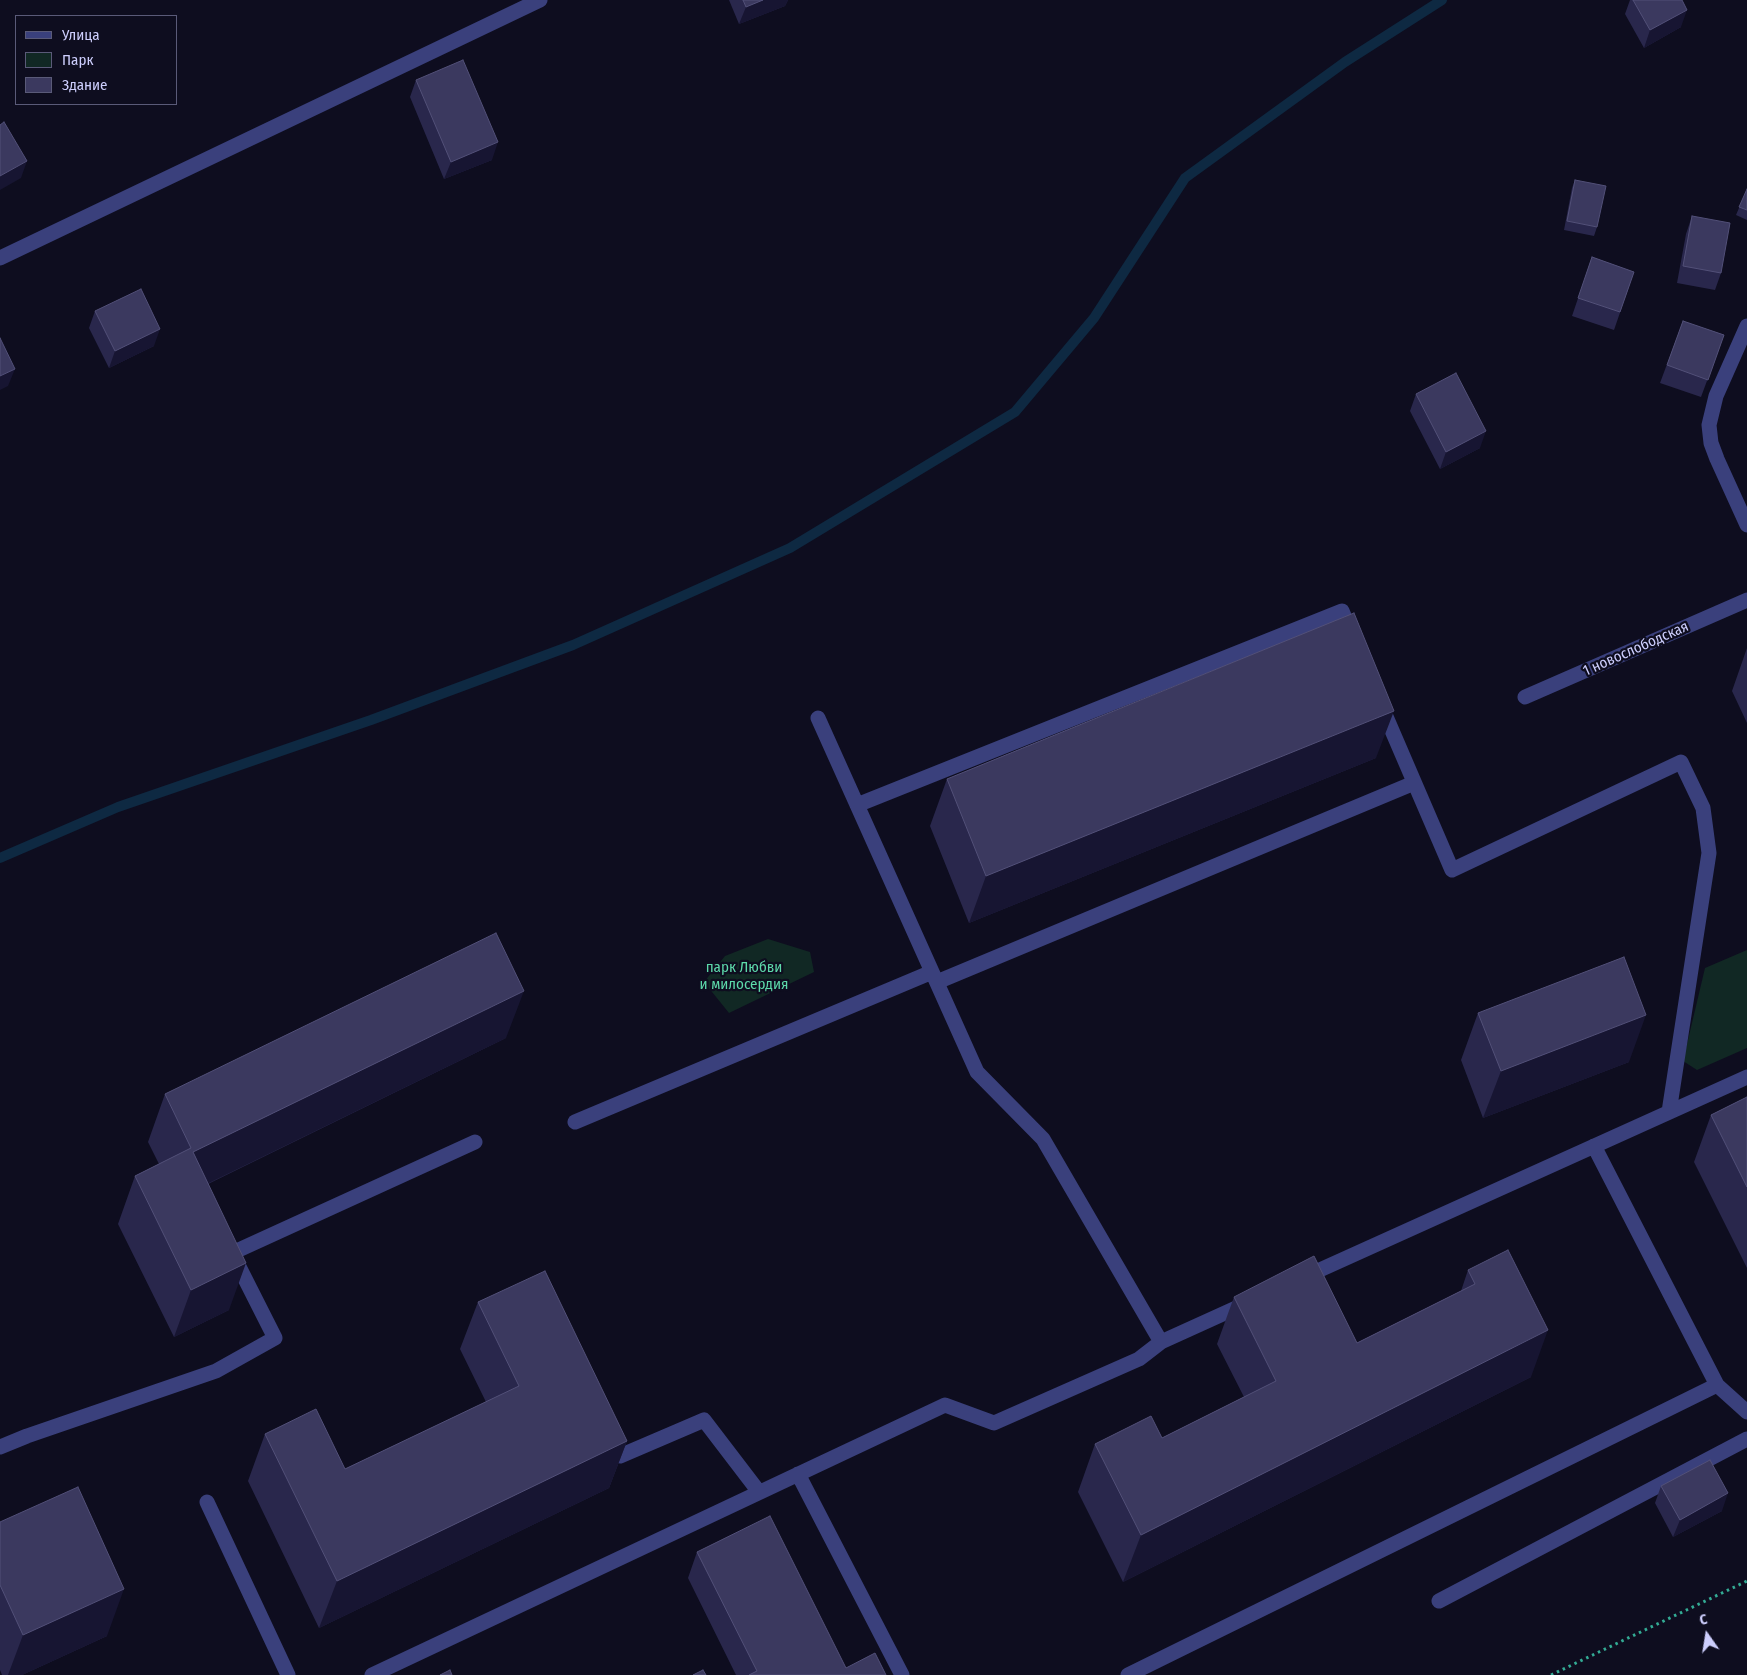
<!DOCTYPE html>
<html>
<head>
<meta charset="utf-8">
<style>
  body { margin:0 }
  #map { position:relative; width:1747px; height:1675px; overflow:hidden; background:#0e0d1f; font-family:"Fira Sans Condensed",sans-serif }
  canvas { display:block }
  .legend { position:absolute; left:15px; top:15px; width:162px; height:90px; box-sizing:border-box; background:#0e0d1f; border:1px solid #5a5a78; margin:0; padding:6px 9px; list-style:none; font-size:15px; color:#cdcefd }
  .legend li { display:flex; align-items:center; gap:10px; height:25px }
  .legend b { width:25px; border:1px solid #5a5a78 }
  .north { position:absolute; left:1682px; top:1610px; width:50px; height:50px; -webkit-text-stroke:4px #0e0d1f; paint-order:stroke; rotate:347deg; font-size:14px; font-weight:700; line-height:20px; text-align:center; color:#cdcefd }
  .north::after { content:''; display:block; margin:auto; width:18px; height:22px; background:#cdcefd; clip-path:polygon(50% 0,100% 100%,50% 72%,0 100%) }
</style>
</head>
<body>
<div id="map">
<canvas width="1747" height="1675"></canvas>
<ul class="legend">
<li><b style="height:6px;background:#3a407c"></b>Улица</li>
<li><b style="height:14px;background:#112824"></b>Парк</li>
<li><b style="height:14px;background:#3b395f"></b>Здание</li>
</ul>
<div class="north">С</div>
</div>
<script>
const c = document.querySelector('canvas').getContext('2d');
c.lineJoin = 'round';
function fillPath(path, color) { c.fillStyle = color; c.fill(path, 'evenodd'); }
const toPath = rows => new Path2D(rows.map(r => 'M' + r).join(''));
function stroke(path, color, width, dash) { c.strokeStyle = color; c.lineWidth = width; c.lineCap = dash ? 'butt' : 'round'; c.setLineDash(dash || []); c.stroke(path); }
function label(font, color, halo, rows, align = 'center') {
  c.font = font + ' "Fira Sans Condensed",sans-serif'; c.lineWidth = 4.5; c.setLineDash([]); c.textBaseline = 'middle'; c.strokeStyle = halo; c.fillStyle = color; for (const [text, x, y, turn = 0] of rows) {
    c.save(); c.translate(x, y); c.rotate((+turn || 0) * Math.PI / 180); c.textAlign = isNaN(turn) ? turn : align; if (halo) c.strokeText(text, 0, 0); c.fillText(text, 0, 0); c.restore();
  }
}
const green = toPath([
  [768,939,810,952,814,972,729,1013,704,982,725,956],
  [1747,950,1747,1048,1697,1070,1683,1061,1705,968]
]);
const stream = toPath([
  [0,858,118,807,371,720,573,645,790,548,1015,412,1094,318,1185,178,1345,62,1442,0]
]);
const path = toPath([
  [1551,1675,1747,1581]
]);
const minor = toPath([
  [0,258,540,0],
  [1747,326,1716,396,1709,425,1711,443,1717,459,1747,525],
  [1525,697,1747,600],
  [1381,705,1452,870,1681,762,1703,808,1709,853,1669,1112],
  [818,718,977,1072,1043,1139,1161,1342],
  [857,805,1342,611,1352,635],
  [937,982,1414,783],
  [575,1122,932,972],
  [1594,1146,1717,1385,1747,1412],
  [1302,1278,1747,1077],
  [612,1440,620,1456,704,1420,759,1492],
  [0,1447,27,1436,216,1371,275,1338,232,1253,475,1142],
  [798,1474,902,1675],
  [207,1502,288,1675],
  [1439,1601,1747,1439],
  [372,1675,945,1405,994,1423,1139,1359,1161,1342,1247,1303],
  [1128,1675,1717,1385]
]);
const wall = toPath([
  [729,0,788,0,785,6,739,24],
  [1630,0,1682,0,1681,27,1644,48,1625,14],
  [416,80,492,160,444,179,410,97],
  [1575,180,1597,227,1594,236,1564,230,1572,188],
  [1747,189,1747,220,1736,215],
  [1692,216,1721,273,1715,290,1677,283,1686,234],
  [1592,257,1634,272,1614,330,1572,316],
  [95,311,154,346,109,368,89,328],
  [1683,321,1724,335,1701,397,1660,383],
  [1416,394,1480,448,1440,469,1410,411],
  [1747,648,1747,723,1732,691],
  [1376,758,969,923,930,826,947,779],
  [1478,1013,1629,1062,1483,1118,1461,1060],
  [506,1038,208,1184,229,1310,174,1337,118,1224,135,1176,159,1164,148,1142,165,1094],
  [1747,1097,1747,1268,1694,1162,1711,1115],
  [1468,1270,1531,1377,1123,1582,1078,1492,1095,1444,1162,1438,1244,1397,1217,1344,1234,1297,1357,1343,1461,1291],
  [478,1302,627,1441,609,1488,319,1628,248,1481,265,1434,345,1469,486,1402,460,1349],
  [1661,1486,1722,1511,1673,1537,1655,1503],
  [0,1522,107,1636,22,1675,2,1675,0,1670],
  [697,1552,846,1668,886,1675,736,1675,688,1578]
]);
const shadedWall = toPath([
  [763,0,788,0,785,6,739,24,746,7],
  [1687,10,1681,27,1644,48,1650,30],
  [498,142,492,160,444,179,451,162],
  [27,161,21,178,0,190,0,176],
  [160,329,154,346,109,368,115,351],
  [15,369,8,386,0,390,0,376],
  [1486,431,1480,448,1440,469,1446,452],
  [1394,711,1376,758,969,923,986,876],
  [524,991,506,1038,176,1199,193,1152],
  [1646,1015,1629,1062,1483,1118,1501,1071],
  [246,1263,229,1310,174,1337,191,1290],
  [1548,1330,1531,1377,1123,1582,1141,1535],
  [627,1441,609,1488,319,1628,337,1581],
  [1728,1493,1722,1511,1673,1537,1680,1520],
  [124,1589,107,1636,22,1675,8,1675,23,1635]
]);
const building = toPath([
  [743,0,763,0,746,7,743,0],
  [1633,0,1682,0,1687,10,1650,30,1633,0],
  [463,60,498,142,451,162,416,80,463,60],
  [4,122,27,161,0,176,0,125,4,122],
  [1575,180,1606,186,1597,227,1567,221,1575,180],
  [1747,189,1747,210,1739,207,1747,189],
  [1692,216,1730,223,1721,273,1683,266,1692,216],
  [1592,257,1634,272,1620,312,1578,298,1592,257],
  [141,289,160,329,115,351,95,311,141,289],
  [1683,321,1724,335,1708,380,1667,365,1683,321],
  [0,338,15,369,0,376,0,338],
  [1456,373,1486,431,1446,452,1416,394,1456,373],
  [1354,613,1394,711,986,876,947,779,1354,613],
  [496,933,524,991,193,1152,246,1263,191,1290,135,1176,191,1148,165,1094,496,933],
  [1624,957,1646,1015,1501,1071,1478,1013,1624,957],
  [1747,1097,1747,1187,1711,1115,1747,1097],
  [1508,1250,1548,1330,1141,1535,1095,1444,1151,1416,1162,1438,1276,1381,1234,1297,1314,1256,1357,1343,1475,1284,1468,1270,1508,1250],
  [545,1271,627,1441,337,1581,265,1434,316,1409,345,1469,519,1386,478,1302,545,1271],
  [1710,1460,1728,1493,1680,1520,1661,1486,1710,1460],
  [78,1487,124,1589,23,1635,0,1585,0,1522,78,1487],
  [770,1516,846,1668,875,1653,886,1675,749,1675,757,1671,697,1552,770,1516],
  [450,1670,452,1675,440,1675,450,1670],
  [703,1670,706,1675,693,1675,703,1670]
]);
const streetNames = [
  ["1 новослободская",1636,649,-24]
];
const parkNames = [
  ["парк Любви",744,968],
  ["и милосердия",744,985]
];
fillPath(green, '#112824');
stroke(stream, '#0e2942', 10);
stroke(path, '#33ab94', 3, [2.5, 4]);
stroke(minor, '#3a407c', 15);
fillPath(wall, '#29274c');
fillPath(shadedWall, '#171532');
fillPath(building, '#3b395f');
stroke(building, '#525078', 1);
label('15px', '#cdcefd', '#0e0d1f', streetNames);
label('15px', '#5dd9aa', '#0e0d1f', parkNames);
</script>
</body>
</html>
